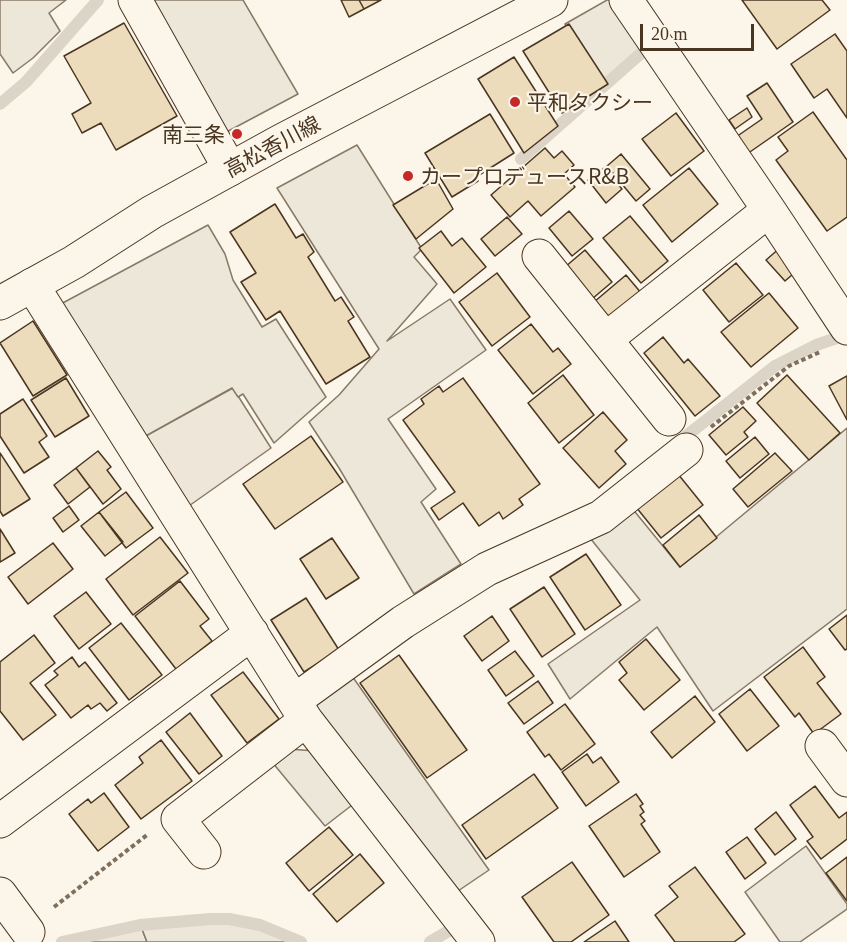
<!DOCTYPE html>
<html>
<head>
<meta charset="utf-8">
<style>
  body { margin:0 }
  #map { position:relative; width:847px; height:942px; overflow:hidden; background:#fbf6e9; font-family:Georgia,serif }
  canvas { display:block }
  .scale { position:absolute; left:640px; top:24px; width:114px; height:27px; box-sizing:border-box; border:3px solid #4a3520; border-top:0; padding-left:8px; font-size:18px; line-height:21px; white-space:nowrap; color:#4a3520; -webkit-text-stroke:4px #fbf6e9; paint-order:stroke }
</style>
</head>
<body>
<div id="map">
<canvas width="847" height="942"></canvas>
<div class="scale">20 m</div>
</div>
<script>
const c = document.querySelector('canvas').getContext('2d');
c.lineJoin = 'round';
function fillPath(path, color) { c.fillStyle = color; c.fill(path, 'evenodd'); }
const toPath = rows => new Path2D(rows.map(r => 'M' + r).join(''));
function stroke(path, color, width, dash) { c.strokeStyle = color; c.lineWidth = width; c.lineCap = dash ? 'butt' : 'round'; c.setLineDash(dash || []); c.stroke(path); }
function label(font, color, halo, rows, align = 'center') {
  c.font = font + ' Georgia,"Noto Sans JP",serif'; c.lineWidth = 4.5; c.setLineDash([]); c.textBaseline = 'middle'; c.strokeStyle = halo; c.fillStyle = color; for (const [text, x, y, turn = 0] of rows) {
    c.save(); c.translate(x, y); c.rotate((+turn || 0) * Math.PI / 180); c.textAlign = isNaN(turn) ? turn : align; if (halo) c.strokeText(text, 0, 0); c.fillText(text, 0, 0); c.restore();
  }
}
const green = toPath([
  [233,388,271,448,186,508,142,438,233,388],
  [142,929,147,942,85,942,112,935,142,929]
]);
const parking = toPath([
  [0,0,66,0,49,13,60,31,33,58,13,73,0,54,0,0],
  [142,0,243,0,298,94,219,136,142,0],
  [607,0,613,0,645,47,602,85,565,24,607,0],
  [357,145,422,249,414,257,437,284,387,341,450,299,486,350,388,419,436,489,421,502,461,564,414,594,339,468,309,422,339,395,379,349,277,188,357,145],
  [208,225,225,254,233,280,262,327,276,319,326,397,274,443,243,394,238,397,232,388,142,438,59,305,208,225],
  [847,428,847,609,713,711,657,627,570,699,548,664,640,600,590,538,631,507,680,567,847,428],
  [352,676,489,870,455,893,311,705,352,676],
  [288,749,316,751,356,802,325,826,272,762,288,749],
  [806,846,847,904,847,909,800,942,780,942,745,892,806,846],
  [199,924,230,923,254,927,291,942,147,942,142,929,199,924]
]);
const stream = toPath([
  [0,104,26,82,98,0],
  [521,159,647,48],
  [676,444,775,366,816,345,837,338],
  [62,942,140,925,210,919,229,919,260,925,301,942],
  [430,942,462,923]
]);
const building = toPath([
  [341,0,359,0,364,9,349,17,341,0],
  [359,0,381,0,364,9,359,0],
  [742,0,822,0,830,10,777,49,742,0],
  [124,23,177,116,116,150,101,123,82,133,72,114,91,103,64,56,124,23],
  [569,24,608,84,562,113,523,51,569,24],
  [835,34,847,51,847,118,827,89,814,98,791,64,835,34],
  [514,57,558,126,524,153,478,79,514,57],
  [767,83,793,122,747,154,736,137,762,119,747,96,767,83],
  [747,108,752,117,735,129,729,120,747,108],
  [813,112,847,160,847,217,827,231,776,160,788,151,778,137,813,112],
  [676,113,704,151,671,176,642,139,676,113],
  [490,114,514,153,476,177,478,181,452,197,425,153,490,114],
  [545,148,554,158,562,151,574,165,564,174,575,187,541,216,528,201,510,217,491,195,545,148],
  [621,154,650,189,636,201,607,166,621,154],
  [604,168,622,189,606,203,588,180,604,168],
  [689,168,718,204,672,242,643,205,689,168],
  [436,179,453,209,416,239,393,205,436,179],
  [275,204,296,238,303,234,314,252,308,257,335,301,341,297,354,317,348,321,370,357,326,384,280,311,266,320,241,282,256,273,230,232,275,204],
  [569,211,593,239,572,256,549,228,569,211],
  [630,216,668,261,641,283,603,238,630,216],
  [507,217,522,234,495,256,481,239,507,217],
  [441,231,452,246,462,238,486,267,454,293,419,248,441,231],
  [781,247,800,268,785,281,766,260,781,247],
  [585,250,612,282,592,299,565,267,585,250],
  [736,263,763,295,729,322,703,290,736,263],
  [497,273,530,317,492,346,459,302,497,273],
  [626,275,642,294,610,321,594,302,626,275],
  [769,293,798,328,751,367,721,332,769,293],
  [33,321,67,375,33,396,0,343,33,321],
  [531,324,553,352,558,348,571,364,533,394,498,350,531,324],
  [663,337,684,363,688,359,720,396,695,416,644,353,663,337],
  [563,375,594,415,559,443,528,403,563,375],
  [787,375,840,433,809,460,757,403,787,375],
  [847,376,847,420,829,386,847,376],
  [66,378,89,416,55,437,31,400,66,378],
  [463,378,540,484,519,499,523,505,503,519,499,512,479,526,463,503,439,520,431,508,455,492,403,420,424,404,421,399,439,386,443,392,463,378],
  [23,399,47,436,39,442,49,457,24,473,0,436,0,414,23,399],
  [743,407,756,421,744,432,748,437,726,455,709,435,743,407],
  [603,412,627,440,615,451,626,464,599,488,563,448,603,412],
  [311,436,343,482,275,529,243,484,311,436],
  [755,437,769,454,740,478,726,461,755,437],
  [98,451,111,467,107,470,121,489,103,504,76,468,98,451],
  [0,453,30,499,3,516,0,511,0,453],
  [775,453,792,471,748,507,733,489,775,453],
  [76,468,90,487,68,504,54,485,76,468],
  [678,474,703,505,661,538,636,507,678,474],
  [126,492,153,528,126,548,99,512,126,492],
  [69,506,79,520,63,532,53,518,69,506],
  [99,512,123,542,105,556,81,526,99,512],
  [699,515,717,538,680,567,663,545,699,515],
  [0,529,15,553,0,562,0,529],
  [160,537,188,573,133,615,106,579,160,537],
  [332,538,359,578,326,599,300,559,332,538],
  [53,543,73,569,28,604,8,577,53,543],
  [586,554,621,605,585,630,550,577,586,554],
  [180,581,209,619,200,626,212,641,176,669,135,616,180,581],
  [544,587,575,634,542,657,510,609,544,587],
  [86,592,111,624,79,649,54,616,86,592],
  [306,598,339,650,304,672,271,620,306,598],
  [847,615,847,649,845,650,829,629,847,615],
  [492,616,509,641,482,661,464,636,492,616],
  [121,623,162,675,129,700,89,648,121,623],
  [34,635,55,663,30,683,56,715,23,740,0,711,0,662,34,635],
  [646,639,680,680,644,710,619,680,627,673,619,662,646,639],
  [803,647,825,677,817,683,841,714,814,734,799,713,795,717,764,677,803,647],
  [515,651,534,676,506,696,488,670,515,651],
  [399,655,467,750,427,778,360,683,399,655],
  [72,657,79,667,85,662,117,703,107,711,100,703,91,709,88,705,71,718,45,685,58,675,54,671,72,657],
  [243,672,279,719,247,743,211,695,243,672],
  [538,681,553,703,524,724,508,703,538,681],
  [750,689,779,726,747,751,719,714,750,689],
  [695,696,715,722,672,758,651,732,695,696],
  [565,704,595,744,561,770,549,754,545,757,527,732,565,704],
  [190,713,222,756,199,774,166,732,190,713],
  [161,740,192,781,141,819,115,785,143,763,139,757,161,740],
  [587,754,593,763,601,757,619,782,586,806,562,772,587,754],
  [534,774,558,808,486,859,462,825,534,774],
  [815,786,839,818,847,812,847,839,821,859,807,841,813,837,790,805,815,786],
  [104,793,129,827,98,851,69,814,88,799,91,803,104,793],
  [636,794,643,804,640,806,644,812,640,815,645,821,641,824,660,852,624,877,589,826,636,794],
  [776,812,796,839,775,855,755,829,776,812],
  [329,827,353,855,309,891,286,863,329,827],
  [747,837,766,863,745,879,726,852,747,837],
  [360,854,384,883,337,922,313,894,360,854],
  [847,857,847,901,826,873,847,857],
  [572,862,609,915,571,942,554,942,522,897,572,862],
  [695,867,745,934,734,942,675,942,655,915,678,897,669,886,695,867],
  [615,921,629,942,584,942,615,921]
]);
const path = toPath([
  [711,427,789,366,820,352],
  [54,907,147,835]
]);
const minor = toPath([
  [135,0,230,169],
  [626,0,769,210,847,328],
  [539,256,669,419],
  [32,285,306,720,478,942],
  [606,339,769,210],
  [294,701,403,622,487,569,601,517,686,450],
  [822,746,847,780],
  [0,821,252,633],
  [204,852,178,819,306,720],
  [0,894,28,932]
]);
const major = toPath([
  [0,303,74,262,152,212,281,141,551,0]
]);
const markers = [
  [515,102,6,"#c62828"],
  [237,134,6,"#c62828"],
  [408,176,6,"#c62828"]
];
const poiNames = [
  ["平和タクシー",527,102],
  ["南三条",225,134,"right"],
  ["カープロデュースR&B",420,176]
];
const streetNames = [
  ["高松香川線",272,146,-28]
];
fillPath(green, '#ede6d9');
stroke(green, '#887966', 1.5);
fillPath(parking, '#ede7d9');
stroke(parking, '#887966', 1.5);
stroke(stream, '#dcd4c6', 12);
fillPath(building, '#ecdcbc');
stroke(building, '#4a3520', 1.5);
stroke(minor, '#4a3520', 35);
stroke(major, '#4a3520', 35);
stroke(path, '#7f6f5c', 4, [4.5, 3]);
stroke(minor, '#fbf6e9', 33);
stroke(major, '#fbf6e9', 33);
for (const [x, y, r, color] of markers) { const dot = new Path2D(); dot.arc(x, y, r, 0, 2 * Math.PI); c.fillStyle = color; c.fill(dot); stroke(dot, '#fbf6e9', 2); }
label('21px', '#4a3520', '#fbf6e9', poiNames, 'left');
label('21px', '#4a3520', '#fbf6e9', streetNames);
</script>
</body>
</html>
